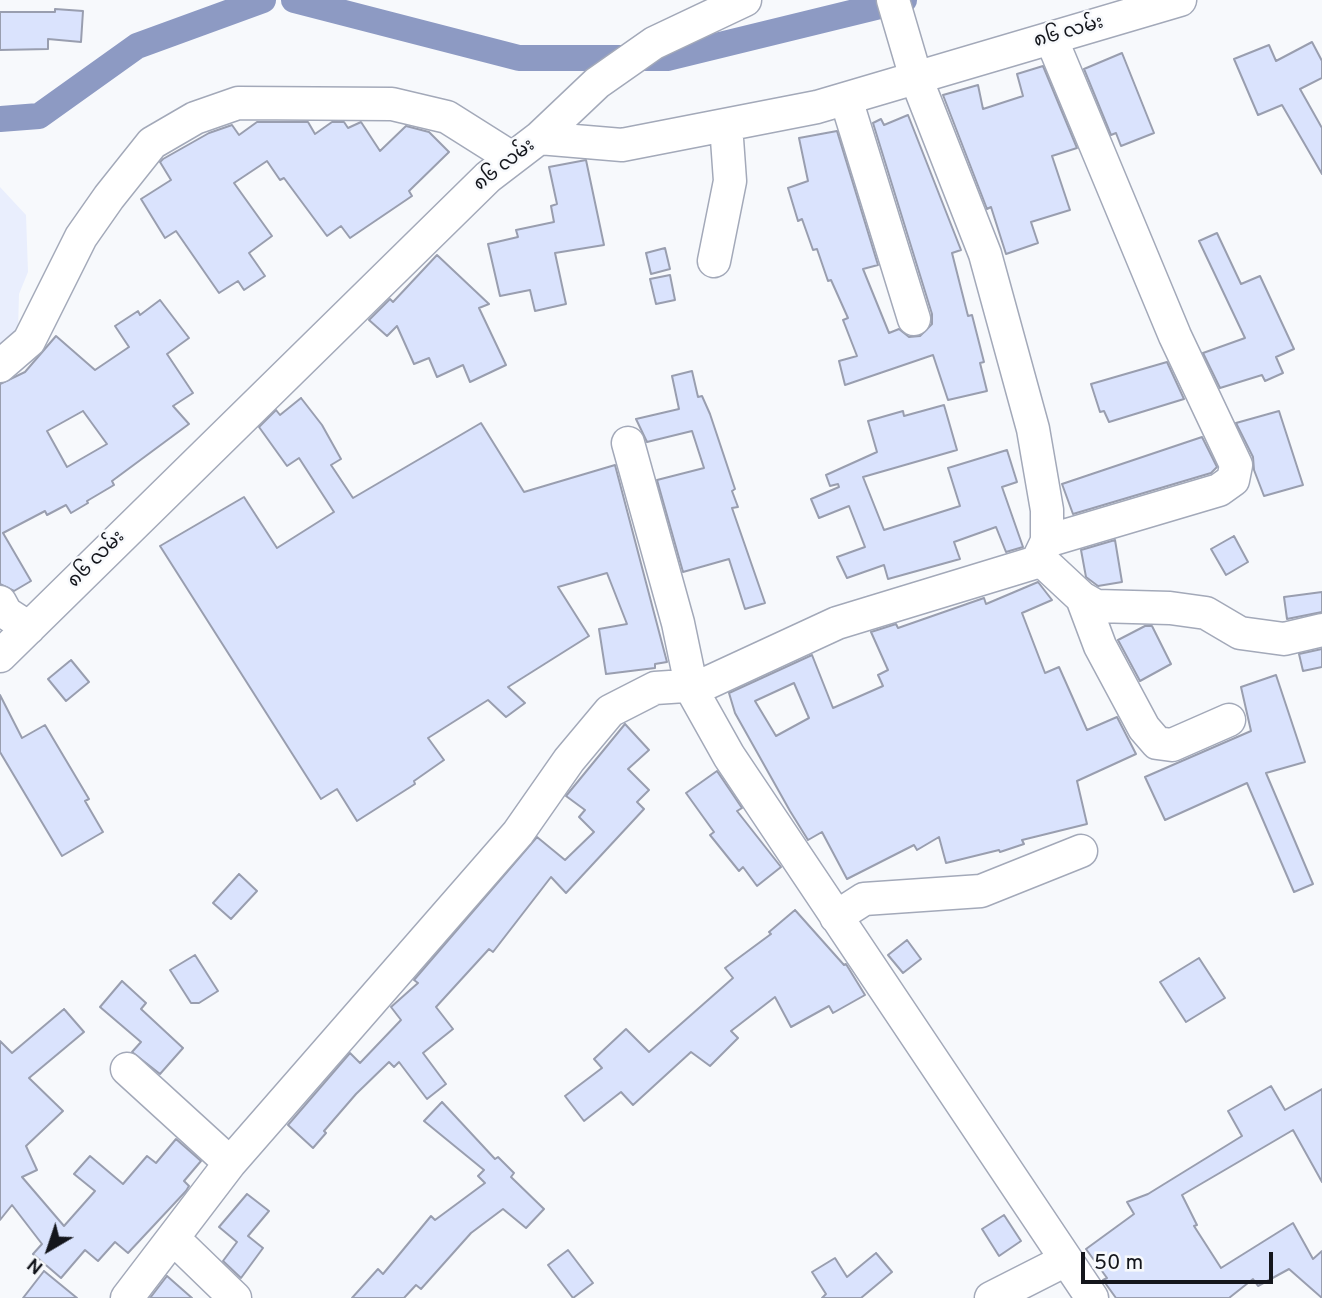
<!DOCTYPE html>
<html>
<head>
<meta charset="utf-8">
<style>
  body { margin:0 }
  #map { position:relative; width:1322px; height:1298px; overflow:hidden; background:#f7f9fc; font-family:Overpass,sans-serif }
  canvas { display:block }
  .north { position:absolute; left:14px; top:1214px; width:70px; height:70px; -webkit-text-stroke:5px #f7f9fc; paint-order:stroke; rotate:219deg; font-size:19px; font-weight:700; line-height:28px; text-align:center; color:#14161c }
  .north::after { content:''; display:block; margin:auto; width:24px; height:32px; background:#14161c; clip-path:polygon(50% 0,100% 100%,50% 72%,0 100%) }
  .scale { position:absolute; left:1081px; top:1252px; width:192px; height:32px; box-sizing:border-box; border:4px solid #14161c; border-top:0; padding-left:9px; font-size:21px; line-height:24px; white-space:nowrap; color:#14161c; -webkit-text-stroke:5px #f7f9fc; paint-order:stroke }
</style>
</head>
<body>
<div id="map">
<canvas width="1322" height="1298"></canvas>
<div class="north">N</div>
<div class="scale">50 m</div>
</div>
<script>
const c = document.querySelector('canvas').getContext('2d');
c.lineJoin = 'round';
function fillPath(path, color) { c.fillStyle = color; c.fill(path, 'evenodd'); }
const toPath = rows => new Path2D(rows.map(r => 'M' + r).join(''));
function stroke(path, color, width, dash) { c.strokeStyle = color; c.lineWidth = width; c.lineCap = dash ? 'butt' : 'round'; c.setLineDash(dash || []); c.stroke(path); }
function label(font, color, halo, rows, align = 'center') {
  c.font = font + ' Overpass,"Noto Sans Myanmar",sans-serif'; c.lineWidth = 5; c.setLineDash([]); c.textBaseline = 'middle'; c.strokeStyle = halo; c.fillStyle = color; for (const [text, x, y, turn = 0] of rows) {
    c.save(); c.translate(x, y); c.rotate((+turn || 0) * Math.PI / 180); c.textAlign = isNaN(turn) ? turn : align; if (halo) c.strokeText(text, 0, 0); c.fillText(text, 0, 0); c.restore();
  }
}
const built = toPath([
  [0,187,26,215,28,272,19,294,18,331,0,355]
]);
const canal = toPath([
  [294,0,519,58,667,58,904,0],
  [0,119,39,116,137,46,263,0]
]);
const building = toPath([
  [55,9,83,11,81,42,48,39,48,49,0,50,0,12,55,12,55,9],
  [1312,42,1322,61,1322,78,1300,89,1322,128,1322,174,1282,105,1258,115,1234,59,1269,45,1276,61,1312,42],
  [1122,53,1154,133,1121,146,1116,133,1111,135,1084,69,1122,53],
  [1043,66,1077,148,1052,156,1070,210,1031,222,1038,243,1006,254,991,207,987,209,943,95,978,85,983,109,1023,96,1017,74,1043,66],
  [908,115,961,250,952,253,968,316,972,315,984,362,980,363,987,391,948,400,933,355,845,385,839,361,857,356,843,320,848,318,831,280,828,281,817,249,813,250,802,219,798,221,788,188,808,181,799,138,837,131,878,265,863,269,889,333,899,329,909,337,920,336,932,324,932,314,873,123,881,119,884,125,908,115],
  [257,122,308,122,315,134,332,122,344,122,348,128,361,122,380,151,406,126,429,132,449,152,409,191,412,196,350,238,341,226,327,236,284,178,280,180,267,161,234,183,272,236,249,253,265,276,244,290,238,281,219,293,176,231,165,238,141,199,171,180,160,162,163,159,209,133,232,125,239,135,257,122],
  [586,160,604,245,555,253,566,304,535,311,530,290,500,296,488,244,518,237,516,230,554,222,551,206,557,204,549,167,586,160],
  [1217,233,1241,284,1260,276,1294,349,1276,357,1283,373,1265,381,1262,375,1220,388,1203,353,1245,338,1199,241,1217,233],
  [665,248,670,269,651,274,646,253,665,248],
  [437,255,489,304,479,308,506,365,470,382,463,365,437,377,429,358,414,364,397,326,387,336,369,320,390,299,393,302,437,255],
  [670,275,675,300,656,304,650,279,670,275],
  [160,300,189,338,167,354,193,393,173,406,189,424,112,481,114,485,87,501,88,503,71,513,66,505,47,515,45,511,3,533,31,581,14,591,0,584,0,384,25,372,56,336,95,370,129,347,115,326,138,311,140,315,160,300],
  [83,411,107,444,67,467,47,431,83,411],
  [1167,362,1184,399,1109,422,1104,411,1100,412,1091,384,1167,362],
  [692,371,698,397,702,396,710,414,735,489,732,491,738,507,732,508,765,603,745,609,729,559,683,572,657,480,704,468,692,431,647,442,636,419,679,409,672,376,692,371],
  [301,398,322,425,341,459,331,465,353,498,481,423,524,492,615,465,667,662,655,664,655,668,606,674,599,629,627,624,607,573,558,587,589,636,508,687,525,703,506,717,488,700,428,738,444,760,414,781,415,784,357,821,337,789,321,799,160,546,244,497,277,548,334,512,299,458,287,466,259,427,276,410,280,415,301,398],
  [944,405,957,450,863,477,884,530,960,506,948,468,1007,450,1017,482,1002,487,1023,547,1006,552,996,527,954,542,960,559,888,579,884,565,847,578,837,557,865,547,849,506,819,518,811,499,839,487,838,484,830,486,826,475,877,452,868,421,903,411,904,416,944,405],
  [1279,411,1303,485,1264,496,1254,470,1253,457,1236,423,1279,411],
  [1202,437,1217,467,1211,473,1073,514,1062,484,1202,437],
  [1234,536,1248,562,1226,575,1211,549,1234,536],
  [1115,540,1122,582,1098,586,1086,577,1081,550,1115,540],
  [1038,582,1052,600,1022,613,1045,673,1059,667,1087,730,1117,717,1136,754,1077,781,1087,824,1022,840,1024,844,1000,852,999,850,946,863,939,837,917,850,914,845,847,879,822,832,808,840,790,811,735,713,729,693,812,655,833,708,883,686,878,675,888,670,871,632,896,624,898,628,984,598,986,604,1038,582],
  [794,683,809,718,776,736,755,701,794,683],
  [1322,592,1322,612,1287,619,1284,597,1322,592],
  [1145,626,1152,626,1171,664,1140,681,1118,640,1145,626],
  [1322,649,1322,667,1303,671,1299,654,1322,649],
  [71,660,89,682,66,701,48,679,71,660],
  [1276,675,1305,762,1266,773,1313,884,1294,892,1247,783,1165,820,1145,777,1251,731,1241,687,1276,675],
  [0,695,22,738,45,725,89,799,85,801,103,832,62,856,0,752,0,695],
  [625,724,649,750,628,769,649,790,637,802,644,809,566,893,551,877,493,952,489,949,436,1007,453,1029,423,1053,446,1084,427,1099,399,1062,394,1067,389,1062,356,1094,324,1131,326,1133,313,1148,288,1125,350,1053,360,1063,401,1020,391,1007,418,983,414,980,537,837,565,860,594,832,579,817,585,810,566,796,625,724],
  [717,771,742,808,737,811,781,867,757,886,743,867,739,871,710,835,714,832,686,793,717,771],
  [239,874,257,891,231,919,213,903,239,874],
  [795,910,844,965,846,964,865,995,833,1013,829,1006,791,1027,775,997,731,1031,738,1038,710,1066,691,1052,633,1105,621,1092,584,1121,565,1096,602,1068,594,1059,626,1029,649,1052,733,978,725,968,771,934,769,932,795,910],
  [907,940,921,959,903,973,888,955,907,940],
  [195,955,218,991,199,1003,191,1003,170,970,195,955],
  [1199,958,1225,998,1186,1022,1160,982,1199,958],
  [122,981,146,1003,141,1009,183,1048,160,1074,132,1052,141,1042,100,1007,122,981],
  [64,1009,84,1032,29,1078,63,1111,26,1146,37,1170,22,1177,64,1226,95,1191,74,1174,90,1156,123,1184,147,1156,156,1163,176,1139,201,1161,184,1181,189,1186,186,1191,128,1253,115,1242,98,1261,85,1250,61,1278,33,1254,42,1244,12,1205,0,1220,0,1041,12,1053,64,1009],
  [1271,1086,1285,1110,1322,1089,1322,1182,1293,1130,1182,1195,1197,1225,1194,1226,1221,1268,1293,1223,1313,1259,1322,1251,1322,1298,1289,1269,1258,1286,1253,1279,1229,1298,1116,1298,1103,1280,1107,1278,1086,1249,1134,1214,1127,1202,1148,1194,1242,1136,1228,1111,1271,1086],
  [442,1102,495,1159,498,1157,514,1173,511,1177,544,1209,526,1228,503,1209,471,1233,421,1289,416,1285,404,1298,352,1298,378,1269,383,1274,431,1216,435,1220,485,1183,478,1176,484,1170,424,1121,442,1102],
  [247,1194,269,1211,248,1236,263,1248,241,1278,223,1261,237,1242,219,1227,247,1194],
  [1004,1215,1021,1241,999,1256,982,1229,1004,1215],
  [568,1250,593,1283,573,1298,548,1265,568,1250],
  [876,1253,892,1272,861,1298,822,1298,826,1294,812,1272,835,1258,847,1277,876,1253],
  [44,1271,77,1298,23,1298,44,1271],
  [167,1276,192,1298,150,1298,167,1276]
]);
const minor = toPath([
  [846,99,914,319],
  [539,138,597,83,654,43,745,0],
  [714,261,730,181,726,125],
  [0,366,29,341,81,237,109,197,152,143,195,118,238,103,392,104,447,117,512,158],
  [628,443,678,623,692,690,837,623,1037,562,1047,541,1047,510,1033,429,985,254,916,78,893,0],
  [1047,541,1219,490,1233,480,1236,465,1175,336,1051,38],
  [1039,558,1082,598,1096,606,1170,608,1206,613,1240,633,1284,639,1322,630],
  [1082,598,1100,646,1144,728,1157,743,1172,745,1229,720],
  [0,602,6,613,29,628],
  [0,656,488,177,539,138,622,145,817,107,1180,0],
  [836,917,864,899,981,891,1081,851],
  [127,1069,230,1163],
  [173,1238,235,1298],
  [127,1298,230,1163,518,833,569,760,610,711,655,688,685,686,692,690,729,756,1092,1298],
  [991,1298,1066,1260]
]);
const streetNames = [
  ["၈၆ လမ်း",1069,33,-16],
  ["၈၆ လမ်း",505,166,-38],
  ["၈၆ လမ်း",97,560,-45]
];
fillPath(built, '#e9eefd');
stroke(canal, '#8d9ac3', 26);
fillPath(building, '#dae3fd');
stroke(building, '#999eaf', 2);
stroke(minor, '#a3a9b9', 35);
stroke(minor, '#fff', 32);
label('19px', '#14161c', '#f7f9fc', streetNames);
</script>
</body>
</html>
